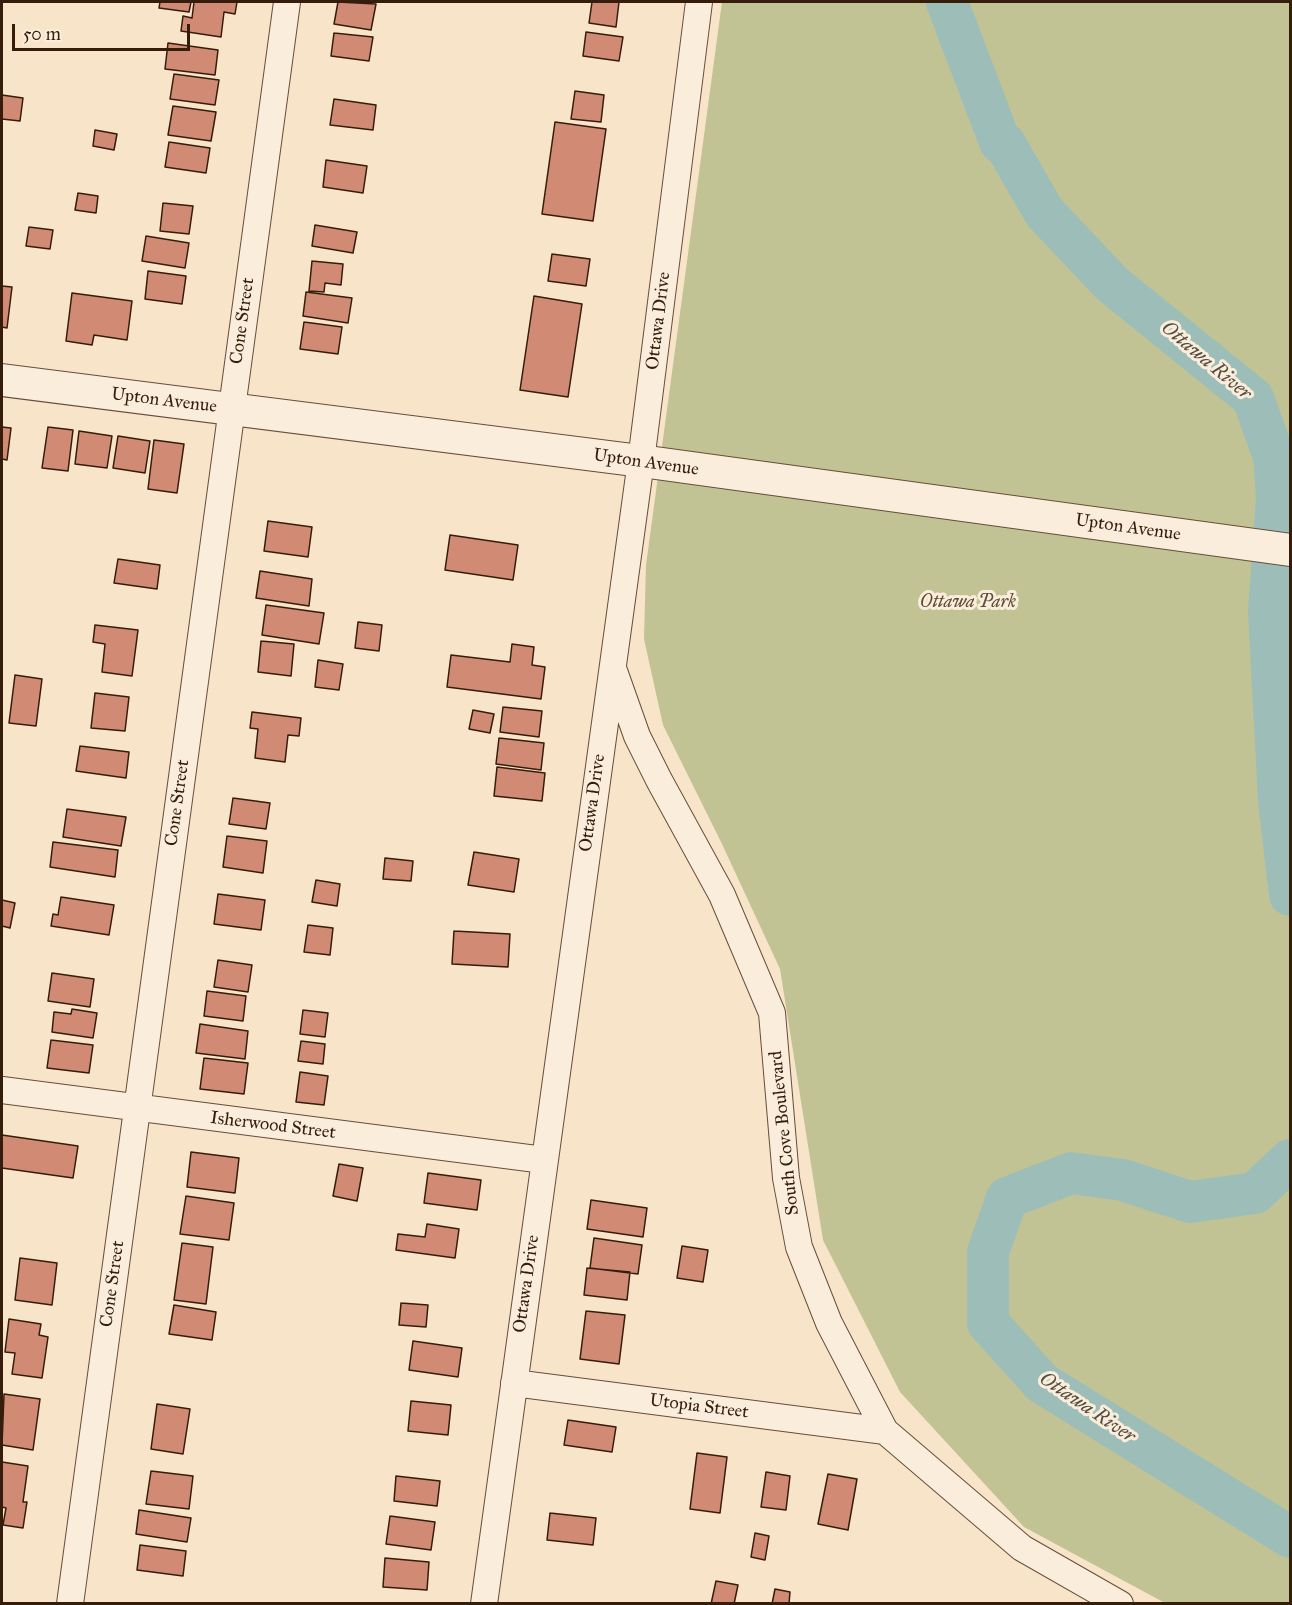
<!DOCTYPE html>
<html>
<head>
<meta charset="utf-8">
<style>
  body { margin:0 }
  #map { position:relative; width:1292px; height:1605px; overflow:hidden; background:#f8e4c9; font-family:"IM FELL Great Primer",serif }
  canvas { display:block }
  .frame { position:absolute; inset:0; border:3px solid #351c0b; pointer-events:none }
  .scale { position:absolute; left:12px; top:24px; width:178px; height:27px; box-sizing:border-box; border:3px solid #351c0b; border-top:0; padding-left:8px; font-size:18px; line-height:21px; white-space:nowrap; color:#351c0b; -webkit-text-stroke:4px #faeddc; paint-order:stroke }
</style>
</head>
<body>
<div id="map">
<canvas width="1292" height="1605"></canvas>
<div class="frame"></div>
<div class="scale">50 m</div>
</div>
<script>
const c = document.querySelector('canvas').getContext('2d');
c.lineJoin = 'round';
function fillPath(path, color) { c.fillStyle = color; c.fill(path, 'evenodd'); }
const toPath = rows => new Path2D(rows.map(r => 'M' + r).join(''));
function stroke(path, color, width, dash) { c.strokeStyle = color; c.lineWidth = width; c.lineCap = dash ? 'butt' : 'round'; c.setLineDash(dash || []); c.stroke(path); }
function label(font, color, halo, rows, align = 'center') {
  c.font = font + ' "IM FELL Great Primer",serif'; c.lineWidth = 6; c.setLineDash([]); c.textBaseline = 'middle'; c.strokeStyle = halo; c.fillStyle = color; for (const [text, x, y, turn = 0] of rows) {
    c.save(); c.translate(x, y); c.rotate((+turn || 0) * Math.PI / 180); c.textAlign = isNaN(turn) ? turn : align; if (halo) c.strokeText(text, 0, 0); c.fillText(text, 0, 0); c.restore();
  }
}
const green = toPath([
  [722,2,1290,2,1290,1603,1165,1603,1024,1527,900,1392,823,1240,780,969,722,844,663,725,644,639,646,565]
]);
const river = toPath([
  [947,2,1000,142,1005,144,1044,212,1112,284,1253,398,1274,457,1277,498,1269,611,1279,801,1290,895],
  [1290,1160,1255,1193,1190,1202,1123,1180,1071,1173,1007,1198,988,1252,988,1323,1042,1383,1290,1537]
]);
const building = toPath([
  [160,2,191,2,189,12,159,8,160,2],
  [194,2,237,2,235,14,224,12,221,37,181,31,183,16,192,18,194,2],
  [338,2,376,4,371,30,334,24,338,2],
  [592,2,619,2,616,27,589,23,592,2],
  [586,32,623,37,619,61,583,56,586,32],
  [334,33,373,37,369,61,331,56,334,33],
  [168,43,218,50,215,75,165,69,168,43],
  [174,74,219,80,215,105,170,99,174,74],
  [575,91,604,95,601,122,571,119,575,91],
  [2,95,23,98,20,121,2,119,2,95],
  [334,99,376,105,373,130,330,125,334,99],
  [173,106,216,112,211,141,168,135,173,106],
  [555,122,606,129,593,221,542,214,555,122],
  [95,130,117,134,114,150,93,146,95,130],
  [169,142,210,148,206,173,165,167,169,142],
  [326,160,367,166,363,193,323,187,326,160],
  [78,193,98,196,96,213,75,210,78,193],
  [163,203,193,206,189,234,160,231,163,203],
  [315,225,357,232,353,253,312,246,315,225],
  [29,227,53,230,50,249,26,246,29,227],
  [146,236,189,243,185,268,142,261,146,236],
  [552,254,590,259,586,286,548,281,552,254],
  [312,261,343,264,341,285,325,283,324,292,309,291,312,261],
  [148,271,186,276,182,304,145,299,148,271],
  [2,286,12,287,7,328,2,327,2,286],
  [306,292,352,298,348,323,303,316,306,292],
  [72,293,132,301,127,340,94,335,92,345,66,341,72,293],
  [534,296,582,304,568,397,520,390,534,296],
  [304,322,342,327,338,354,300,349,304,322],
  [2,427,11,428,7,460,2,459,2,427],
  [48,427,73,430,68,471,42,468,48,427],
  [79,431,112,436,107,468,75,464,79,431],
  [118,436,150,441,145,473,113,468,118,436],
  [154,440,184,444,177,493,148,489,154,440],
  [268,521,312,527,308,557,264,551,268,521],
  [450,535,518,545,513,580,445,570,450,535],
  [118,559,160,565,157,589,114,583,118,559],
  [260,571,312,579,309,606,256,598,260,571],
  [266,605,324,613,319,644,262,635,266,605],
  [358,622,382,625,379,651,355,648,358,622],
  [95,625,138,630,132,676,102,672,105,644,93,642,95,625],
  [261,641,294,644,291,676,258,672,261,641],
  [512,644,534,647,532,665,545,667,541,699,447,687,451,655,510,662,512,644],
  [318,660,343,664,339,690,315,687,318,660],
  [15,675,42,679,36,726,9,723,15,675],
  [95,693,129,697,125,731,91,728,95,693],
  [503,707,542,711,539,737,500,732,503,707],
  [473,710,494,714,490,733,469,729,473,710],
  [252,712,301,718,299,736,288,735,285,762,255,758,258,729,250,728,252,712],
  [499,738,544,743,541,770,496,764,499,738],
  [80,746,129,752,126,778,76,771,80,746],
  [497,767,545,773,542,801,494,796,497,767],
  [233,798,270,803,266,829,229,824,233,798],
  [67,809,126,817,121,846,63,837,67,809],
  [227,836,267,841,263,873,223,867,227,836],
  [53,842,118,850,115,877,50,867,53,842],
  [474,852,519,859,514,892,468,885,474,852],
  [385,858,413,861,411,881,383,879,385,858],
  [316,880,340,884,337,906,312,902,316,880],
  [218,894,265,900,261,930,214,924,218,894],
  [61,897,114,905,109,935,51,926,53,914,58,915,61,897],
  [2,900,15,903,10,928,2,926,2,900],
  [308,925,333,928,330,955,304,952,308,925],
  [454,931,510,934,508,967,452,964,454,931],
  [218,960,252,965,248,992,214,987,218,960],
  [52,973,94,979,90,1007,48,1001,52,973],
  [207,991,246,996,243,1021,204,1016,207,991],
  [72,1009,97,1013,93,1038,52,1032,54,1012,71,1014,72,1009],
  [303,1010,328,1013,325,1037,300,1034,303,1010],
  [200,1024,248,1031,245,1059,196,1053,200,1024],
  [51,1040,93,1045,89,1073,47,1068,51,1040],
  [301,1041,325,1044,323,1064,298,1061,301,1041],
  [204,1058,248,1063,244,1094,200,1089,204,1058],
  [300,1072,328,1076,324,1105,296,1102,300,1072],
  [2,1135,78,1146,73,1178,2,1168,2,1135],
  [191,1152,239,1158,235,1193,187,1187,191,1152],
  [339,1164,363,1168,357,1201,333,1196,339,1164],
  [428,1173,481,1180,477,1210,424,1203,428,1173],
  [186,1196,234,1203,229,1240,180,1234,186,1196],
  [591,1200,647,1208,643,1237,587,1229,591,1200],
  [427,1224,459,1229,455,1258,396,1250,398,1234,425,1237,427,1224],
  [594,1238,642,1245,638,1274,590,1268,594,1238],
  [182,1243,213,1247,206,1304,174,1300,182,1243],
  [682,1246,708,1250,703,1282,677,1278,682,1246],
  [20,1258,57,1263,52,1305,15,1300,20,1258],
  [587,1268,630,1272,627,1300,584,1295,587,1268],
  [401,1303,428,1305,426,1327,399,1325,401,1303],
  [174,1305,216,1312,212,1340,169,1334,174,1305],
  [586,1311,625,1315,619,1364,580,1359,586,1311],
  [9,1319,41,1324,39,1335,48,1337,42,1378,12,1374,15,1353,5,1352,9,1319],
  [413,1341,462,1348,458,1377,409,1370,413,1341],
  [4,1394,40,1399,33,1450,2,1445,4,1394],
  [411,1401,451,1405,448,1435,408,1431,411,1401],
  [157,1404,190,1409,183,1454,151,1449,157,1404],
  [568,1420,616,1427,612,1452,564,1445,568,1420],
  [697,1453,727,1457,720,1513,690,1509,697,1453],
  [2,1462,28,1466,23,1502,27,1502,23,1528,3,1525,6,1508,2,1507,2,1462],
  [151,1471,193,1476,189,1509,146,1504,151,1471],
  [766,1472,790,1476,786,1510,761,1507,766,1472],
  [828,1474,857,1479,848,1530,818,1524,828,1474],
  [396,1476,440,1481,437,1506,394,1501,396,1476],
  [139,1510,191,1518,187,1542,136,1534,139,1510],
  [550,1513,596,1518,593,1545,547,1540,550,1513],
  [390,1516,435,1522,431,1550,386,1544,390,1516],
  [755,1533,769,1536,765,1560,751,1557,755,1533],
  [140,1545,186,1551,183,1576,137,1570,140,1545],
  [385,1558,429,1562,427,1590,383,1587,385,1558],
  [716,1581,738,1585,734,1604,711,1604,716,1581],
  [775,1589,790,1592,789,1604,772,1604,775,1589]
]);
const minor = toPath([
  [614,671,637,736,659,780,722,895,772,1013,786,1178,799,1247,829,1323,885,1431,1022,1548,1120,1604],
  [2,1090,544,1160],
  [514,1383,885,1431],
  [70,1604,287,2],
  [484,1604,641,461,699,2]
]);
const tertiary = toPath([
  [2,380,641,461,1290,550]
]);
const streetNames = [
  ["Cone Street",243,321,-82],
  ["Ottawa Drive",659,321,-83],
  ["Upton Avenue",164,401,7],
  ["Upton Avenue",646,463,8],
  ["Upton Avenue",1128,528,8],
  ["Cone Street",178,803,-82],
  ["Ottawa Drive",593,803,-82],
  ["Isherwood Street",273,1126,7],
  ["South Cove Boulevard",785,1133,-96],
  ["Cone Street",113,1284,-82],
  ["Ottawa Drive",527,1284,-82],
  ["Utopia Street",699,1407,7]
];
const parkNames = [
  ["Ottawa Park",968,603]
];
const waterNames = [
  ["Ottawa River",1206,361,40],
  ["Ottawa River",1087,1408,34]
];
fillPath(green, '#c1c394');
stroke(river, '#9dbeb8', 42);
fillPath(building, '#d18b75');
stroke(building, '#351c0b', 1.5);
stroke(minor, '#664e3a', 28);
stroke(tertiary, '#664e3a', 34);
stroke(minor, '#faeddc', 26);
stroke(tertiary, '#faeddc', 32);
label('18px', '#351c0b', '#faeddc', streetNames);
label('italic 18px', '#5f4e34', '#faeddc', parkNames);
label('italic 20px', '#544d3f', '#faeddc', waterNames);
</script>
</body>
</html>
